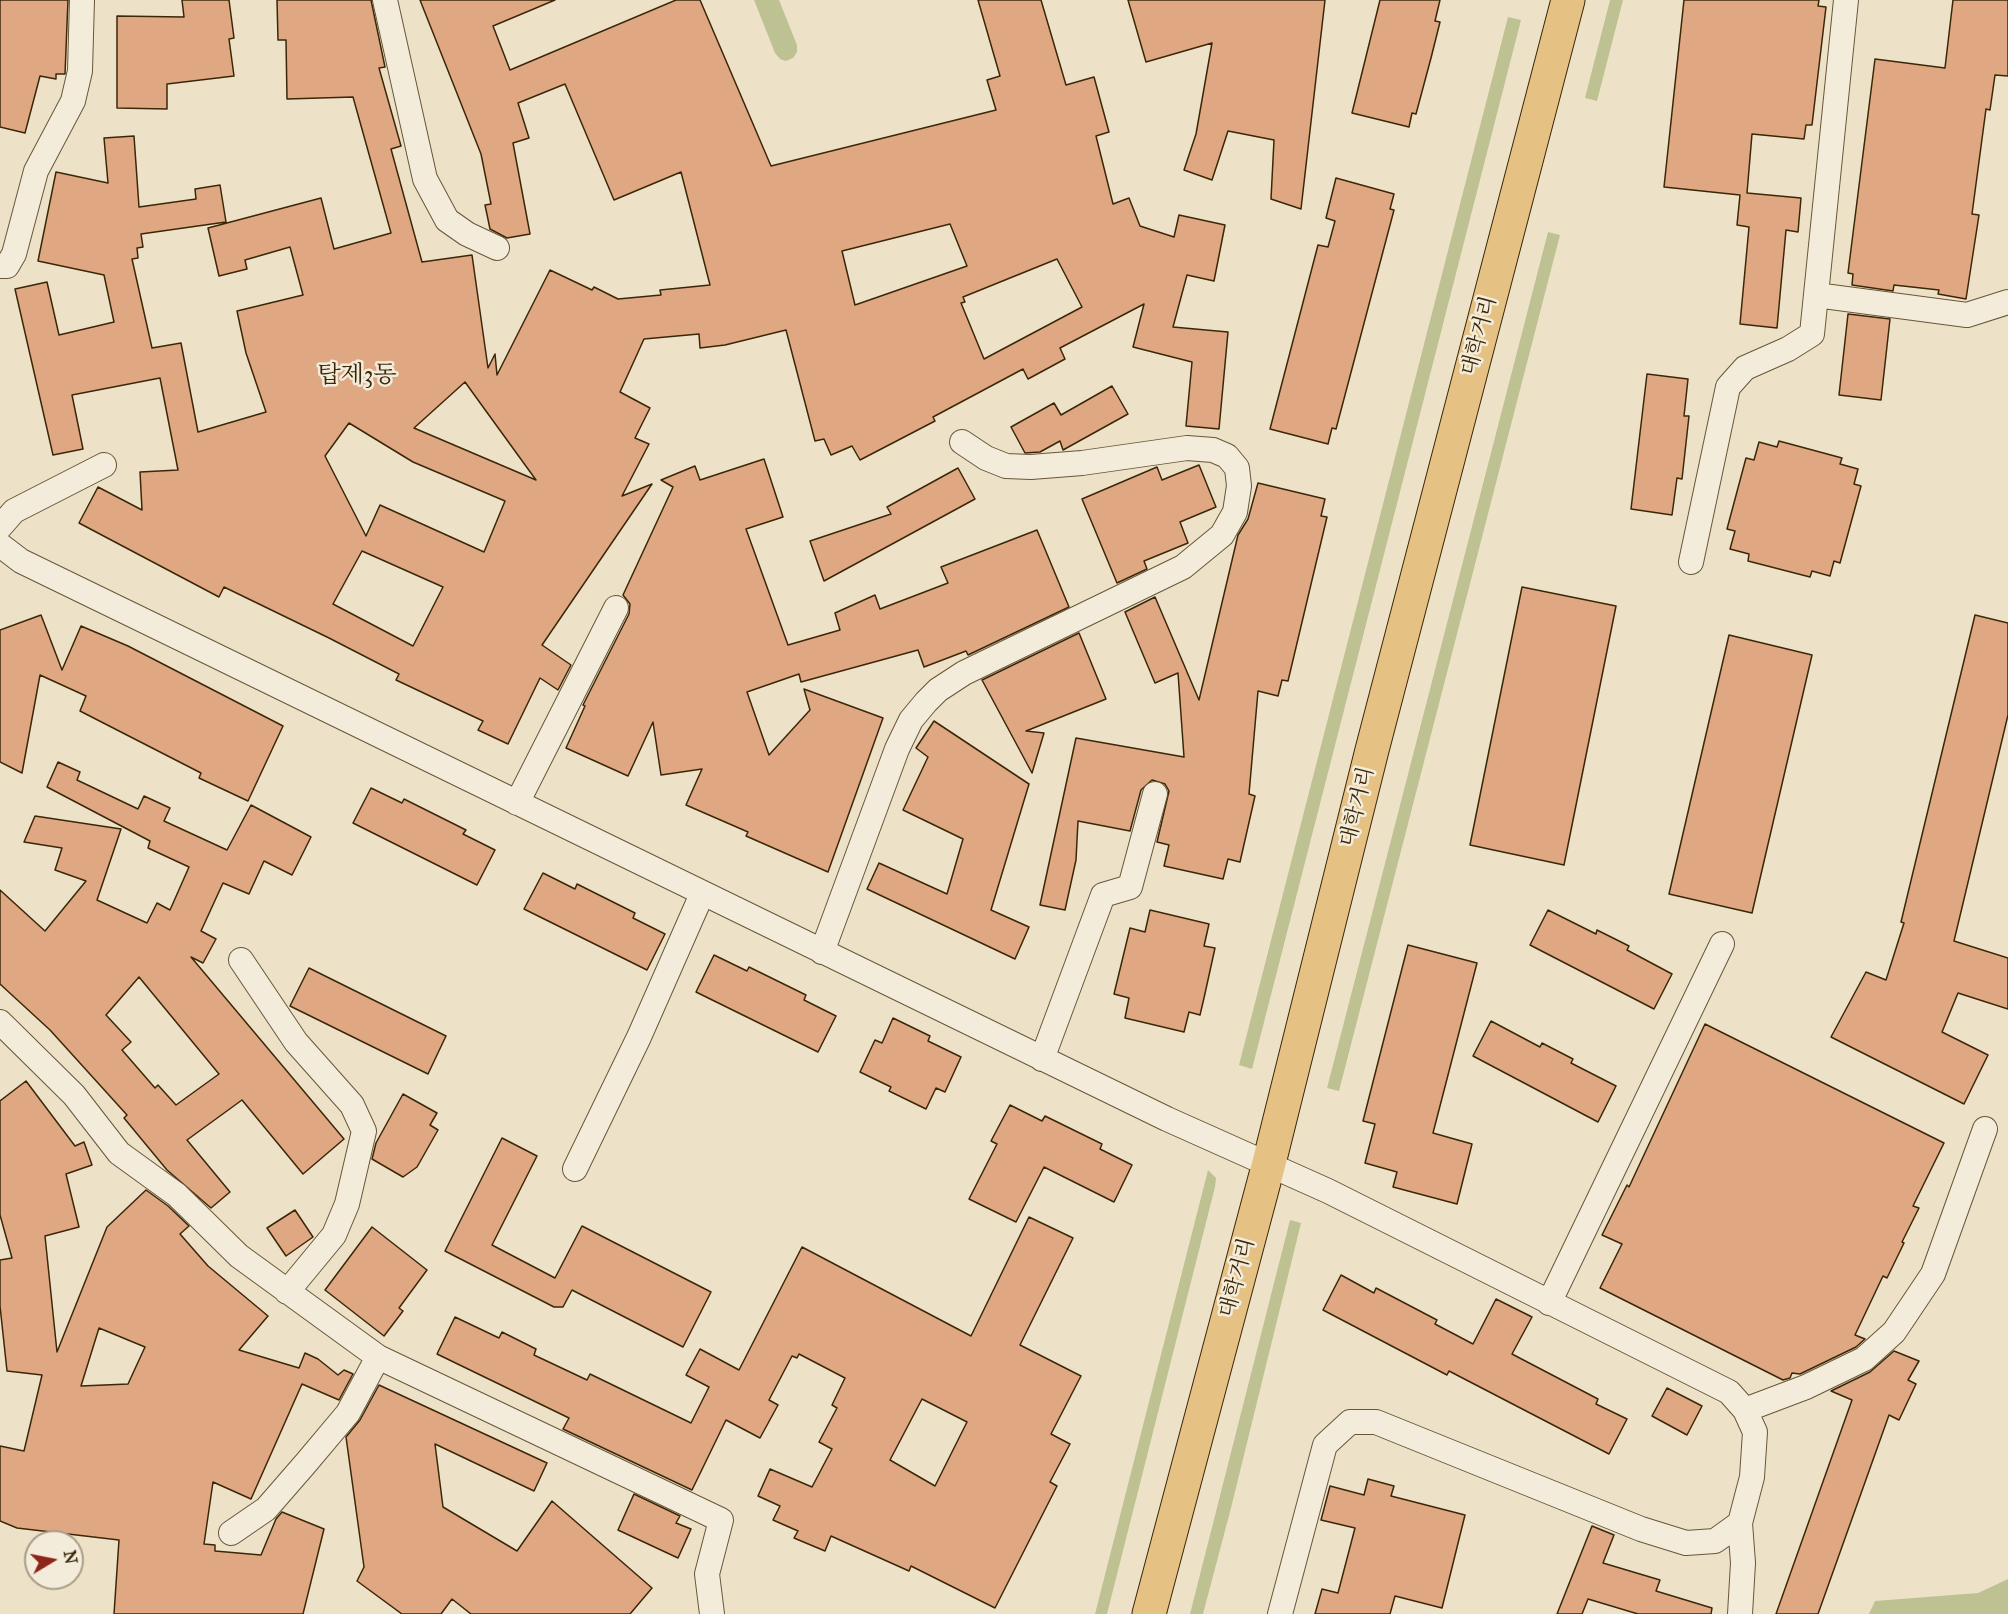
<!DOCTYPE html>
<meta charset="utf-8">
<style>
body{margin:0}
#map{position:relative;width:2008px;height:1614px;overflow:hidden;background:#ede2c8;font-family:"IM FELL Great Primer",serif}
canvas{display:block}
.north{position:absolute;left:24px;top:1530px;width:60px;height:60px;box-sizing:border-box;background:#f3ecdb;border:2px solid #a99d87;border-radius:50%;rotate:80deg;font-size:16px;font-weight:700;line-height:24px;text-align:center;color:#3b2708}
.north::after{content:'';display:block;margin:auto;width:21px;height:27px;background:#8f2418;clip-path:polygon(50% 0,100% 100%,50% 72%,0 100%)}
</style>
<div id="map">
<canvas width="2008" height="1614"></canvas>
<div class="north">N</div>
</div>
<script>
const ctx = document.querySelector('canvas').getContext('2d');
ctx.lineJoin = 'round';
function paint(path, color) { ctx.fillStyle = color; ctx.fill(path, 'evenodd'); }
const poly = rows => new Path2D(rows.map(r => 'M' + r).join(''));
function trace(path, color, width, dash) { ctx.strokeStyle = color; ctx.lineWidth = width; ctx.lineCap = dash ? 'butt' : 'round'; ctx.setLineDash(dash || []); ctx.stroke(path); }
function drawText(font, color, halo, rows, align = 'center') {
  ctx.font = font + ' "IM FELL Great Primer","Noto Serif KR",serif'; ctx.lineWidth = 5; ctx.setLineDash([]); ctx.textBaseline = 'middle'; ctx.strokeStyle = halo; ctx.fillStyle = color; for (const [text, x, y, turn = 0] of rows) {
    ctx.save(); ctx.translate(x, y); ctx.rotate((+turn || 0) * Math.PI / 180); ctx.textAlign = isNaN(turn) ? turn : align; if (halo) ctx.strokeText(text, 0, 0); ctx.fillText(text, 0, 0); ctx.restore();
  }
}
paint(poly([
 [754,0,779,0,797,45,797,52,793,58,786,61,780,59,775,53],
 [1610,0,1623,0,1597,101,1585,98],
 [1508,17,1521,20,1252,1069,1239,1065],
 [1548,232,1560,235,1339,1091,1327,1088],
 [1208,1170,1216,1178,1215,1187,1107,1614,1095,1614],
 [1290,1220,1301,1223,1231,1508,1203,1614,1190,1614],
 [2008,1579,2008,1614,1869,1614,1875,1601,1978,1593]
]), '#bec292');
const building = poly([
 [0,0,68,0,65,74,56,74,56,79,40,76,25,133,0,127,0,0],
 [182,0,229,0,234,38,229,39,234,76,167,84,167,109,117,108,117,16,184,17,182,0],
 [277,0,371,0,385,67,379,68,401,146,391,149,422,262,472,255,488,368,495,354,497,375,550,270,592,290,594,287,618,299,661,295,660,290,710,285,681,172,614,200,565,84,518,103,529,138,513,143,530,234,507,238,490,229,485,205,491,204,481,154,420,0,555,0,493,26,510,70,676,0,700,0,771,166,996,110,987,80,1000,76,978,0,1041,0,1066,85,1094,77,1109,132,1096,136,1113,204,1129,198,1140,226,1174,237,1179,215,1225,225,1214,281,1187,275,1173,327,1228,332,1219,429,1186,426,1192,362,1133,347,1144,304,1060,348,1065,359,1028,379,1023,369,933,417,935,421,860,460,852,446,831,455,824,439,815,441,786,330,725,345,700,348,699,334,644,339,620,392,650,408,635,438,649,444,622,496,652,484,542,645,571,665,558,690,540,678,508,744,478,730,483,721,396,680,399,674,329,638,224,587,219,597,79,523,98,487,142,510,140,472,178,470,160,378,72,395,83,449,53,455,15,289,47,282,59,335,114,322,104,275,38,261,56,172,108,183,104,138,134,136,139,207,196,199,195,189,220,185,226,222,141,234,143,247,137,248,138,258,132,259,152,348,181,343,198,432,266,412,246,353,237,311,303,295,290,247,245,260,247,269,219,276,208,228,321,198,334,249,391,233,353,97,287,99,286,40,278,40,277,0],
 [950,224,967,266,855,305,842,251,950,224],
 [1057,259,1082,307,984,359,961,303,965,302,963,297,1057,259],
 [465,382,478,400,536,480,414,428,465,382],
 [349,423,413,462,505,501,484,552,380,505,366,536,325,456,349,423],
 [362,551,443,587,413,646,333,604,362,551],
 [1128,0,1325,0,1301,209,1271,199,1274,140,1228,131,1212,180,1184,170,1196,134,1212,43,1146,62,1128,0],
 [1380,0,1440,0,1435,21,1440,22,1431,58,1416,114,1412,113,1409,127,1352,113,1380,0],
 [1684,0,1819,0,1818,6,1826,7,1812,125,1806,125,1804,139,1752,134,1747,193,1801,198,1798,232,1786,230,1777,328,1740,324,1749,227,1737,225,1740,195,1664,187,1684,0],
 [1953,0,2008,0,2008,76,1995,75,1990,110,1986,109,1972,214,1979,215,1966,299,1938,294,1939,290,1894,285,1893,291,1852,285,1853,274,1848,273,1875,59,1945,68,1953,0],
 [1336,178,1394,194,1390,209,1394,210,1336,429,1332,428,1328,444,1270,429,1318,245,1328,247,1335,221,1326,218,1336,178],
 [1848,314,1890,319,1881,400,1839,395,1848,314],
 [1647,374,1688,379,1684,416,1689,416,1682,479,1677,478,1672,515,1631,509,1647,374],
 [1112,386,1128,414,1063,450,1060,441,1040,452,1025,453,1011,427,1054,403,1061,415,1112,386],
 [1779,441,1842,458,1840,464,1858,469,1854,484,1861,486,1840,563,1834,561,1830,576,1812,571,1810,577,1748,561,1749,554,1730,549,1735,531,1727,529,1746,458,1754,460,1759,442,1777,447,1779,441],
 [764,459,783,517,746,529,788,645,840,630,835,613,875,595,880,609,948,583,941,567,1037,530,1069,607,968,655,966,651,924,667,918,650,801,682,799,674,747,692,769,755,810,710,804,689,883,718,828,872,746,836,748,832,686,805,702,769,661,775,653,722,628,776,566,748,585,706,583,705,629,614,630,604,623,595,673,487,661,480,695,466,700,480,764,459],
 [1199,465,1216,507,1180,522,1188,543,1144,561,1147,569,1117,583,1082,499,1157,467,1162,480,1199,465],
 [958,468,975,499,824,581,810,541,891,514,887,507,958,468],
 [1258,483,1325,499,1321,516,1327,517,1288,681,1282,680,1278,696,1258,691,1249,794,1255,796,1240,862,1228,859,1223,879,1164,866,1169,845,1157,842,1169,791,1165,784,1152,780,1141,790,1130,831,1078,821,1076,860,1065,910,1040,905,1076,738,1184,757,1178,673,1155,683,1125,612,1155,597,1199,700,1238,535,1248,519,1258,483],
 [1522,587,1616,606,1564,865,1470,845,1522,587],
 [41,615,62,670,81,626,128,646,283,726,248,801,199,778,201,773,80,711,86,696,40,675,22,773,0,762,0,630,41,615],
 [1975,615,2008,623,2008,715,1954,941,2008,958,2008,1009,1958,993,1942,1032,1988,1055,1964,1104,1831,1037,1866,972,1886,980,1904,923,1901,922,1975,615],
 [1079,633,1106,699,1026,731,1044,733,1032,773,982,680,1079,633],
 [1729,635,1812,655,1752,913,1669,894,1729,635],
 [934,721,1029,784,991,910,1029,927,1015,959,867,889,879,863,947,894,963,839,903,810,928,757,916,748,934,721],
 [58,762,80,772,77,780,138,809,144,796,170,808,164,821,227,850,251,805,311,837,292,875,264,861,249,894,223,883,201,931,216,939,203,963,191,957,344,1139,303,1174,242,1100,187,1140,230,1192,211,1208,167,1170,124,1118,127,1115,50,1030,0,984,0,890,45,931,86,881,55,870,62,848,24,842,35,816,121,829,97,900,147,923,157,903,170,910,189,867,148,848,150,841,47,787,58,762],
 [139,977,219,1074,176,1105,158,1085,155,1088,122,1050,131,1042,106,1015,139,977],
 [371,788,402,803,404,799,466,830,463,834,495,850,477,885,353,823,371,788],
 [543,873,575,889,577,884,635,913,633,918,665,934,647,970,524,909,543,873],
 [1150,910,1209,924,1204,946,1215,948,1204,998,1200,1015,1189,1012,1184,1032,1125,1018,1129,998,1114,994,1130,928,1145,932,1150,910],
 [1548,910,1596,934,1597,930,1629,946,1627,950,1672,974,1654,1009,1530,945,1548,910],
 [1408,945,1477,963,1433,1133,1472,1144,1457,1204,1393,1187,1397,1172,1365,1163,1375,1124,1363,1121,1408,945],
 [714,955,747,971,749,967,806,995,804,1000,836,1016,818,1052,696,992,714,955],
 [309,968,446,1036,428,1074,290,1006,309,968],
 [893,1018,930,1036,928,1041,961,1057,945,1092,936,1088,926,1109,889,1091,891,1087,860,1072,875,1040,882,1043,893,1018],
 [1491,1021,1540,1047,1542,1043,1573,1059,1571,1063,1616,1086,1598,1122,1473,1056,1491,1021],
 [1705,1024,1944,1143,1913,1206,1919,1208,1902,1242,1904,1243,1887,1278,1883,1276,1855,1335,1865,1339,1856,1347,1800,1374,1792,1373,1790,1378,1783,1380,1600,1288,1622,1244,1602,1235,1627,1185,1629,1187,1705,1024],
 [26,1081,75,1146,84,1142,92,1165,66,1174,79,1227,45,1236,57,1352,107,1227,146,1190,168,1206,189,1226,180,1234,208,1266,268,1316,239,1350,299,1368,305,1353,318,1359,338,1375,344,1370,353,1374,339,1400,302,1384,251,1499,213,1482,204,1544,215,1545,215,1551,261,1555,276,1519,282,1512,324,1529,303,1614,114,1614,119,1540,17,1528,0,1521,0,1446,24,1451,42,1375,7,1371,0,1306,0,1260,12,1258,0,1215,0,1101,26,1081],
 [99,1328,145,1347,128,1384,81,1386,99,1328],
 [403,1094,437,1113,430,1125,438,1130,417,1167,403,1177,372,1159,376,1143,403,1094],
 [1010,1105,1042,1121,1045,1116,1102,1144,1100,1149,1132,1165,1114,1202,1044,1167,1016,1222,969,1199,997,1144,991,1141,1010,1105],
 [502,1138,537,1156,492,1245,555,1278,582,1226,711,1292,683,1347,572,1290,563,1307,554,1307,445,1251,502,1138],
 [295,1210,313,1237,286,1256,267,1228,295,1210],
 [1029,1217,1073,1238,1020,1345,1081,1376,1051,1434,1070,1444,1050,1482,1057,1486,995,1608,911,1566,909,1571,831,1536,825,1551,794,1538,798,1531,773,1520,780,1506,758,1496,770,1469,812,1487,832,1449,819,1442,837,1408,832,1405,845,1378,799,1354,797,1358,792,1356,769,1400,778,1405,760,1438,726,1420,692,1490,563,1429,569,1418,437,1354,455,1317,499,1338,502,1332,536,1349,534,1355,587,1380,590,1374,691,1423,709,1387,686,1375,700,1349,739,1370,802,1247,971,1336,1029,1217],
 [922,1399,967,1422,935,1486,890,1460,922,1399],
 [372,1227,427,1270,399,1308,403,1311,384,1336,325,1290,372,1227],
 [1341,1275,1374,1293,1376,1288,1437,1320,1435,1324,1473,1344,1496,1299,1532,1317,1512,1354,1598,1399,1596,1404,1627,1419,1609,1454,1449,1371,1447,1375,1323,1310,1341,1275],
 [1894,1351,1919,1361,1908,1380,1916,1384,1899,1420,1889,1415,1818,1614,1776,1614,1852,1400,1831,1391,1870,1372,1894,1351],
 [379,1385,547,1463,534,1491,435,1444,443,1507,517,1551,552,1501,652,1588,630,1614,471,1614,452,1599,441,1614,402,1614,357,1581,364,1567,346,1437,360,1420,379,1385],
 [1667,1388,1702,1406,1687,1435,1652,1416,1667,1388],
 [1368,1479,1394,1486,1391,1496,1465,1515,1442,1608,1395,1596,1390,1614,1315,1614,1322,1589,1338,1593,1355,1528,1321,1520,1330,1486,1364,1495,1368,1479],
 [634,1494,680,1516,676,1523,691,1529,678,1558,618,1530,634,1494],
 [1592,1526,1614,1535,1603,1563,1660,1580,1656,1591,1712,1608,1711,1614,1638,1614,1588,1599,1582,1614,1557,1614,1592,1526]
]);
paint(building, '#dfa882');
trace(building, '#3b2708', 1.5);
const street = poly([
 [385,0,425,179,447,220,467,234,497,248],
 [0,266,7,266,14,254,36,171,73,101,80,71,82,0],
 [1816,295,1967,315,2008,302],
 [0,527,14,511,104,465],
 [0,545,21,561,159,628,1167,1119,1328,1191,1729,1392,1745,1410,1755,1432,1752,1477,1740,1523,1715,1541,1686,1543,1641,1529,1376,1422,1350,1422,1325,1445,1280,1614],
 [1691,562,1728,387,1745,368,1788,349,1812,334,1846,0],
 [517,803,616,608],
 [822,952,897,749,911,720,926,702,938,690,964,673,1183,567,1222,535,1235,512,1239,486,1237,468,1227,456,1213,450,1187,448,1082,463,1031,467,1006,466,986,458,962,442],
 [241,960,296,1042,352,1105,364,1131,347,1204,334,1235,287,1292],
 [0,1022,74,1095,119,1153,177,1195,239,1256,378,1357,721,1520,707,1574,712,1614],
 [1042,1059,1103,895,1130,887,1155,794],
 [575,1169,639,1037,702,894],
 [1549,1303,1722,944],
 [1745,1410,1806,1387,1864,1359,1894,1332,1933,1274,1985,1129],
 [1740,1523,1743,1563,1740,1614],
 [231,1533,266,1509,306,1463,348,1413,378,1357]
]);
const primary = poly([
 [1149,1614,1269,1163,1372,750,1568,0]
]);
trace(street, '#685638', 26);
trace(primary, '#3b2708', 35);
trace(street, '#f3ecdb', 24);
trace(primary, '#e6c184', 33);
drawText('21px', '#3b2708', '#f3ecdb', [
 ["대학거리",1480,336,-75],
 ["대학거리",1358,807,-76],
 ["대학거리",1238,1278,-75]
]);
drawText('24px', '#3b2708', '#f3ecdb', [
 ["탑제3동",357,376]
]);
</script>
